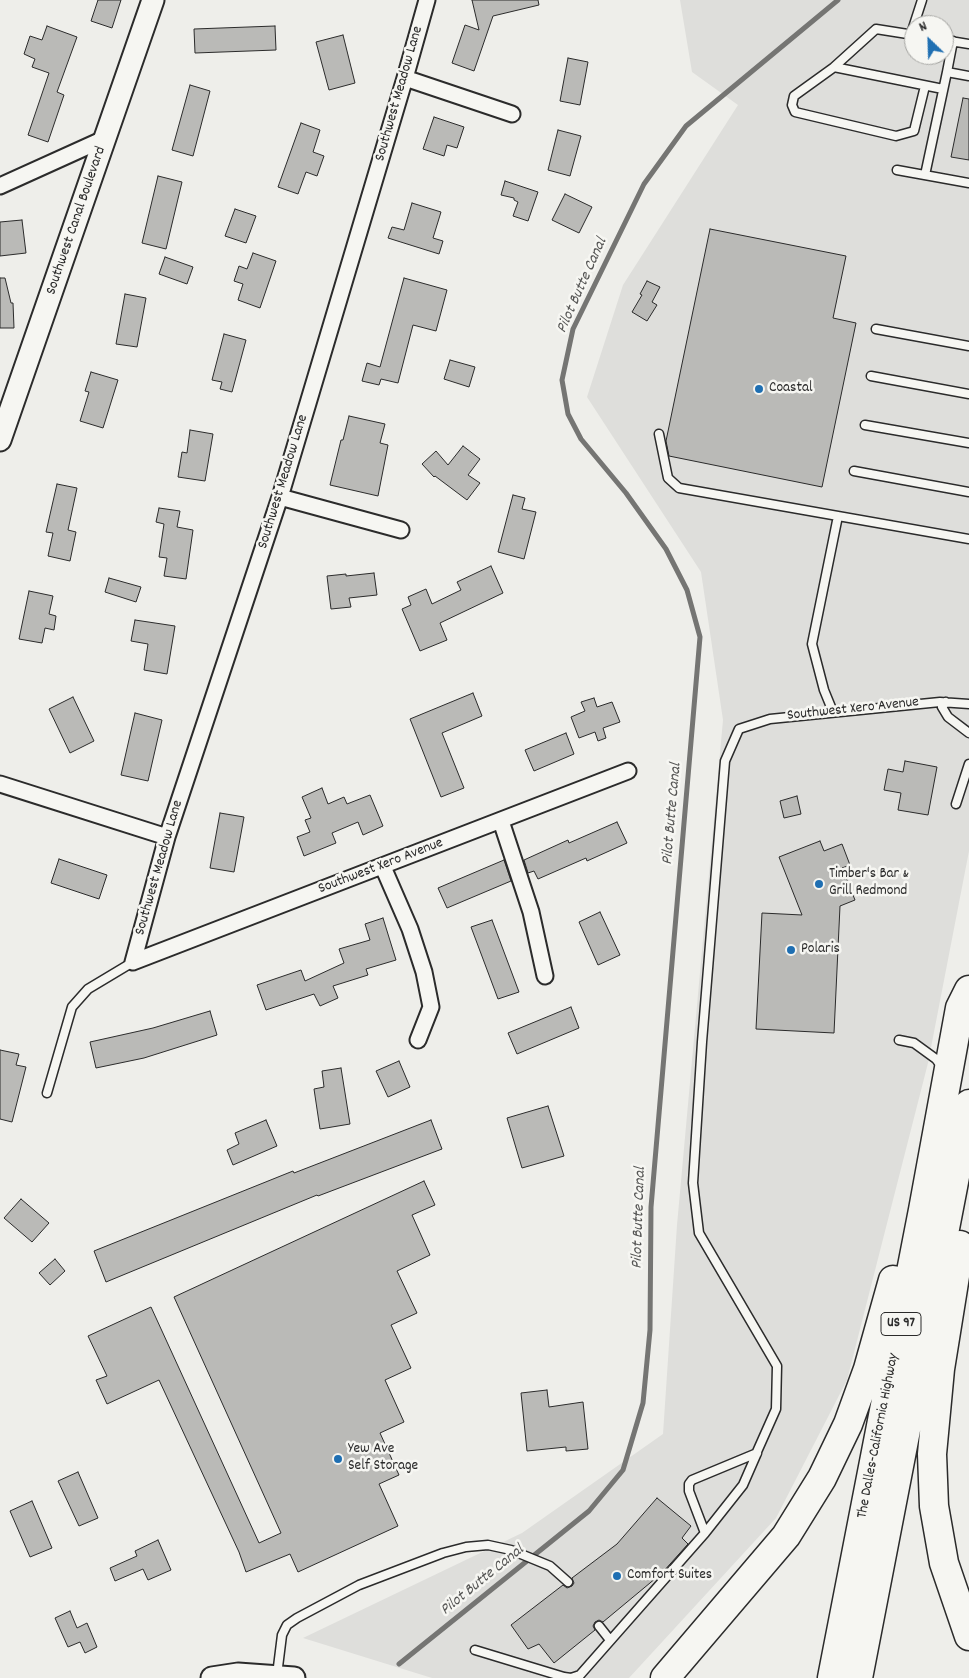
<!DOCTYPE html>
<style>
body{margin:0}
#map{position:relative;width:969px;height:1678px;overflow:hidden;background:#eeeeea;font-family:Dekko,sans-serif}
canvas{display:block}
.north{position:absolute;left:904px;top:15px;width:50px;height:50px;box-sizing:border-box;background:#f6f6f2;border:1px solid #a5a5a2;border-radius:50%;rotate:336deg;font-size:14px;font-weight:700;line-height:20px;text-align:center;color:#2b2b2b}
.north::after{content:'';display:block;margin:auto;width:18px;height:22px;background:#1f6fb2;clip-path:polygon(50% 0,100% 100%,50% 72%,0 100%)}
</style>
<div id="map">
<canvas width="969" height="1678"></canvas>
<div class="north">N</div>
</div>
<script>
const ctx = document.querySelector('canvas').getContext('2d');
ctx.lineJoin = 'round';
function paint(path, color) { ctx.fillStyle = color; ctx.fill(path, 'evenodd'); }
const poly = rows => new Path2D(rows.map(r => 'M' + r).join(''));
function trace(path, color, width, dash) { ctx.strokeStyle = color; ctx.lineWidth = width; ctx.lineCap = dash ? 'butt' : 'round'; ctx.setLineDash(dash || []); ctx.stroke(path); }
function drawText(font, color, halo, rows, align = 'center') {
  ctx.font = font + ' Dekko,sans-serif'; ctx.lineWidth = 5; ctx.setLineDash([]); ctx.textBaseline = 'middle'; ctx.strokeStyle = halo; ctx.fillStyle = color; for (const [text, x, y, turn = 0] of rows) {
    ctx.save(); ctx.translate(x, y); ctx.rotate((+turn || 0) * Math.PI / 180); ctx.textAlign = isNaN(turn) ? turn : align; if (halo) ctx.strokeText(text, 0, 0); ctx.fillText(text, 0, 0); ctx.restore();
  }
}
paint(poly([
 [680,0,969,0,969,851,928,1063,847,1380,776,1518,629,1678,432,1678,303,1638,522,1533,663,1434,677,1225,723,720,701,572,587,397,623,285,738,105,692,72],
 [914,25,944,25,944,55,914,55]
]), '#dededb');
trace(poly([
 [399,1664,589,1511,623,1470,643,1403,650,1330,651,1207,700,637,687,590,666,549,626,493,581,439,568,414,562,380,573,329,644,184,686,126,838,0]
]), '#757573', 5);
const building = poly([
 [98,0,121,0,112,28,91,21,98,0],
 [472,0,538,0,539,5,493,16,474,71,452,63,465,25,479,30,472,0],
 [47,26,77,37,57,92,64,95,48,142,28,135,49,73,32,67,35,59,24,54,30,36,42,40,47,26],
 [275,26,276,50,195,53,194,29,275,26],
 [343,35,355,83,329,90,316,42,343,35],
 [568,58,588,62,580,105,560,101,568,58],
 [190,85,210,91,193,156,172,150,190,85],
 [963,98,969,99,969,160,951,157,963,98],
 [434,117,464,127,457,148,447,145,444,156,423,149,434,117],
 [301,123,320,130,313,152,324,156,317,176,306,172,298,194,278,187,301,123],
 [558,130,581,136,570,176,548,170,558,130],
 [158,176,182,182,166,249,142,243,158,176],
 [505,181,538,192,528,221,513,216,518,202,514,200,514,198,501,195,505,181],
 [565,194,592,207,579,233,552,220,565,194],
 [412,203,441,212,433,238,443,241,439,254,388,238,392,227,404,230,412,203],
 [235,209,256,216,246,243,225,236,235,209],
 [22,220,26,253,0,256,0,222,22,220],
 [710,229,846,256,833,318,856,323,822,487,669,456,666,441,710,229],
 [253,253,276,261,260,308,238,300,243,284,234,281,239,266,247,269,253,253],
 [165,257,193,267,187,284,159,274,165,257],
 [0,278,5,278,11,303,13,303,14,328,0,328,0,278],
 [404,278,447,290,436,331,413,325,398,383,381,379,379,385,362,381,367,363,380,367,404,278],
 [647,281,660,287,652,302,657,305,647,321,632,312,642,295,640,294,647,281],
 [125,294,146,298,137,347,116,344,125,294],
 [224,334,246,340,232,392,220,389,222,382,212,380,224,334],
 [450,360,475,367,469,387,444,379,450,360],
 [91,372,118,380,103,428,80,421,89,392,85,391,91,372],
 [349,416,385,424,380,443,388,445,378,496,330,485,341,440,343,440,349,416],
 [190,430,213,434,205,481,178,477,182,452,187,453,190,430],
 [463,446,480,459,468,475,480,483,467,500,435,476,434,477,422,464,436,451,448,465,463,446],
 [57,484,77,488,68,530,76,532,70,561,48,556,53,533,46,532,57,484],
 [513,495,525,498,522,509,536,512,524,559,498,552,513,495],
 [159,508,180,511,177,527,193,530,186,579,164,576,167,558,159,557,164,524,156,522,159,508],
 [491,566,503,593,440,623,447,640,420,651,402,609,411,605,408,597,426,589,432,604,461,590,457,582,491,566],
 [374,573,377,595,349,598,351,607,331,609,327,576,346,574,346,576,374,573],
 [109,578,141,587,136,602,105,592,109,578],
 [29,591,53,596,49,614,56,616,54,630,45,628,42,643,19,639,29,591],
 [135,620,175,626,167,674,144,670,148,644,131,641,135,620],
 [473,693,482,716,442,733,464,788,441,797,410,719,473,693],
 [73,697,94,741,70,753,49,709,73,697],
 [594,698,597,707,612,702,620,722,603,728,606,738,598,741,595,732,579,738,571,717,585,711,581,702,594,698],
 [135,713,162,720,148,781,121,775,135,713],
 [566,733,574,754,534,771,525,750,566,733],
 [905,761,937,767,928,815,898,810,901,793,884,790,888,769,903,772,905,761],
 [322,788,328,804,344,797,347,804,370,795,383,826,363,835,358,822,332,833,336,843,304,856,297,837,310,832,305,820,311,818,302,797,322,788],
 [797,796,801,814,784,818,780,801,797,796],
 [220,813,244,817,234,872,210,868,220,813],
 [617,822,627,843,587,861,586,858,538,879,534,871,528,873,524,860,568,840,569,843,617,822],
 [820,841,824,851,842,844,850,865,842,868,855,900,840,906,834,1033,756,1029,762,913,802,915,779,857,820,841],
 [59,859,107,875,99,899,51,883,59,859],
 [504,860,511,881,447,908,438,888,504,860],
 [600,912,620,955,598,965,579,922,600,912],
 [383,918,396,960,366,969,368,975,333,986,338,998,320,1006,314,994,266,1010,257,985,301,970,305,981,344,963,339,949,370,940,365,924,383,918],
 [492,920,519,992,498,999,471,927,492,920],
 [571,1007,579,1028,517,1054,508,1033,571,1007],
 [210,1011,217,1035,144,1058,96,1068,90,1042,153,1028,210,1011],
 [0,1050,19,1054,16,1065,26,1067,12,1122,0,1119,0,1050],
 [399,1061,410,1087,388,1097,376,1071,399,1061],
 [341,1068,350,1124,320,1129,314,1089,324,1087,322,1071,341,1068],
 [548,1106,564,1156,522,1168,507,1118,548,1106],
 [266,1120,277,1146,233,1165,227,1150,239,1144,235,1133,266,1120],
 [431,1120,442,1149,318,1196,317,1195,106,1282,94,1251,293,1171,294,1173,431,1120],
 [424,1181,435,1205,412,1215,430,1255,397,1271,417,1313,391,1325,411,1368,385,1380,404,1422,380,1433,399,1475,379,1484,398,1526,298,1572,290,1554,246,1572,239,1552,159,1380,107,1404,96,1380,107,1376,88,1336,151,1307,259,1543,281,1533,174,1297,424,1181],
 [21,1199,49,1223,32,1242,4,1218,21,1199],
 [55,1259,65,1271,50,1285,39,1273,55,1259],
 [547,1390,549,1407,583,1402,588,1449,566,1451,566,1447,527,1451,521,1393,547,1390],
 [78,1472,98,1518,79,1526,58,1481,78,1472],
 [657,1498,691,1526,682,1538,688,1544,662,1573,603,1622,599,1620,595,1622,593,1626,595,1630,554,1663,539,1644,528,1649,511,1625,563,1585,567,1588,572,1586,574,1583,572,1578,617,1544,657,1498],
 [32,1501,52,1548,30,1557,10,1511,32,1501],
 [158,1540,171,1570,148,1580,143,1569,115,1581,110,1568,137,1556,135,1551,158,1540],
 [70,1611,77,1628,87,1623,97,1647,85,1653,80,1642,68,1647,55,1618,70,1611]
]);
paint(building, '#babab7');
trace(building, '#2b2b2b', 1);
const lane = poly([
 [911,34,922,0],
 [914,35,876,29,834,67,943,89],
 [944,40,969,44],
 [837,65,794,96,792,105,795,112,896,136,914,131,925,86],
 [947,72,953,41],
 [897,170,969,183],
 [925,175,947,72,969,76],
 [876,329,969,346],
 [871,376,969,394],
 [865,425,969,443],
 [659,434,668,478,679,488,969,539],
 [854,471,969,492],
 [946,702,942,707,948,717,969,733],
 [833,712,824,690,812,644,838,516],
 [956,804,969,764],
 [899,1040,914,1043,936,1059,942,1067],
 [47,1093,72,1007,88,989,133,962],
 [757,1453,743,1485,705,1533,689,1491,689,1484,692,1480,757,1453],
 [756,1454,776,1409,777,1366,699,1233,693,1183,702,1042,725,761,739,729,770,719,940,702,969,704],
 [599,1626,610,1640],
 [475,1650,564,1677,571,1678,580,1675,705,1533],
 [277,1675,282,1635,287,1625,297,1618,359,1585,443,1553,466,1547,488,1545,511,1550,550,1566,568,1582]
]);
const street = poly([
 [405,78,512,114],
 [0,186,106,138],
 [280,497,401,530],
 [0,784,167,837],
 [501,821,531,912,545,976],
 [383,867,410,929,424,972,431,1007,418,1040],
 [133,962,167,837,280,497,405,78,427,0],
 [133,962,628,771]
]);
const secondary = poly([
 [0,440,153,0],
 [212,1678,238,1674,294,1678]
]);
const highway = poly([
 [960,1245,940,1369,932,1454,934,1506,944,1563,969,1636],
 [665,1678,786,1536,822,1478,848,1424,868,1369,893,1280],
 [832,1678,923,1210,960,1008,969,990],
 [858,1678,969,1104]
]);
trace(lane, '#2b2b2b', 11);
trace(street, '#2b2b2b', 19);
trace(secondary, '#2b2b2b', 25);
trace(highway, '#2b2b2b', 31);
trace(lane, '#f6f6f2', 8);
trace(street, '#f6f6f2', 15);
trace(secondary, '#f6f6f2', 21);
trace(highway, '#f6f6f2', 28);
for (const [x, y, r, color] of [
 [759,389,5,"#1f6fb2"],
 [819,884,5,"#1f6fb2"],
 [791,950,5,"#1f6fb2"],
 [338,1459,5,"#1f6fb2"],
 [617,1576,5,"#1f6fb2"]
]) { const dot = new Path2D(); dot.arc(x, y, r, 0, 2 * Math.PI); ctx.fillStyle = color; ctx.fill(dot); trace(dot, '#f6f6f2', 2); }
for (const [x, y, w] of [
 [901,1324,40]
]) { const box = new Path2D(); box.roundRect(x - w / 2, y - 11.5, w, 23, 4); ctx.fillStyle = '#f6f6f2'; ctx.fill(box); trace(box, '#2b2b2b', 1); }
drawText('bold 14px', '#2b2b2b', null, [
 ["US 97",901,1324]
]);
drawText('15px', '#2b2b2b', '#f6f6f2', [
 ["Southwest Meadow Lane",400,94,-74],
 ["Southwest Canal Boulevard",77,221,-71],
 ["Southwest Meadow Lane",284,482,-73],
 ["Southwest Xero Avenue",853,710,-6],
 ["Southwest Xero Avenue",381,867,-21],
 ["Southwest Meadow Lane",160,868,-74],
 ["The Dalles-California Highway",879,1436,-79]
]);
drawText('15px', '#2b2b2b', '#f6f6f2', [
 ["Coastal",769,389],
 ["Timber's Bar &",829,875],
 ["Grill Redmond",829,892],
 ["Polaris",801,950],
 ["Yew Ave",348,1450],
 ["Self Storage",348,1467],
 ["Comfort Suites",627,1576]
], 'left');
drawText('italic 16px', '#565655', '#f6f6f2', [
 ["Pilot Butte Canal",583,286,-66],
 ["Pilot Butte Canal",673,814,-85],
 ["Pilot Butte Canal",640,1218,-88],
 ["Pilot Butte Canal",483,1581,-39]
]);
</script>
